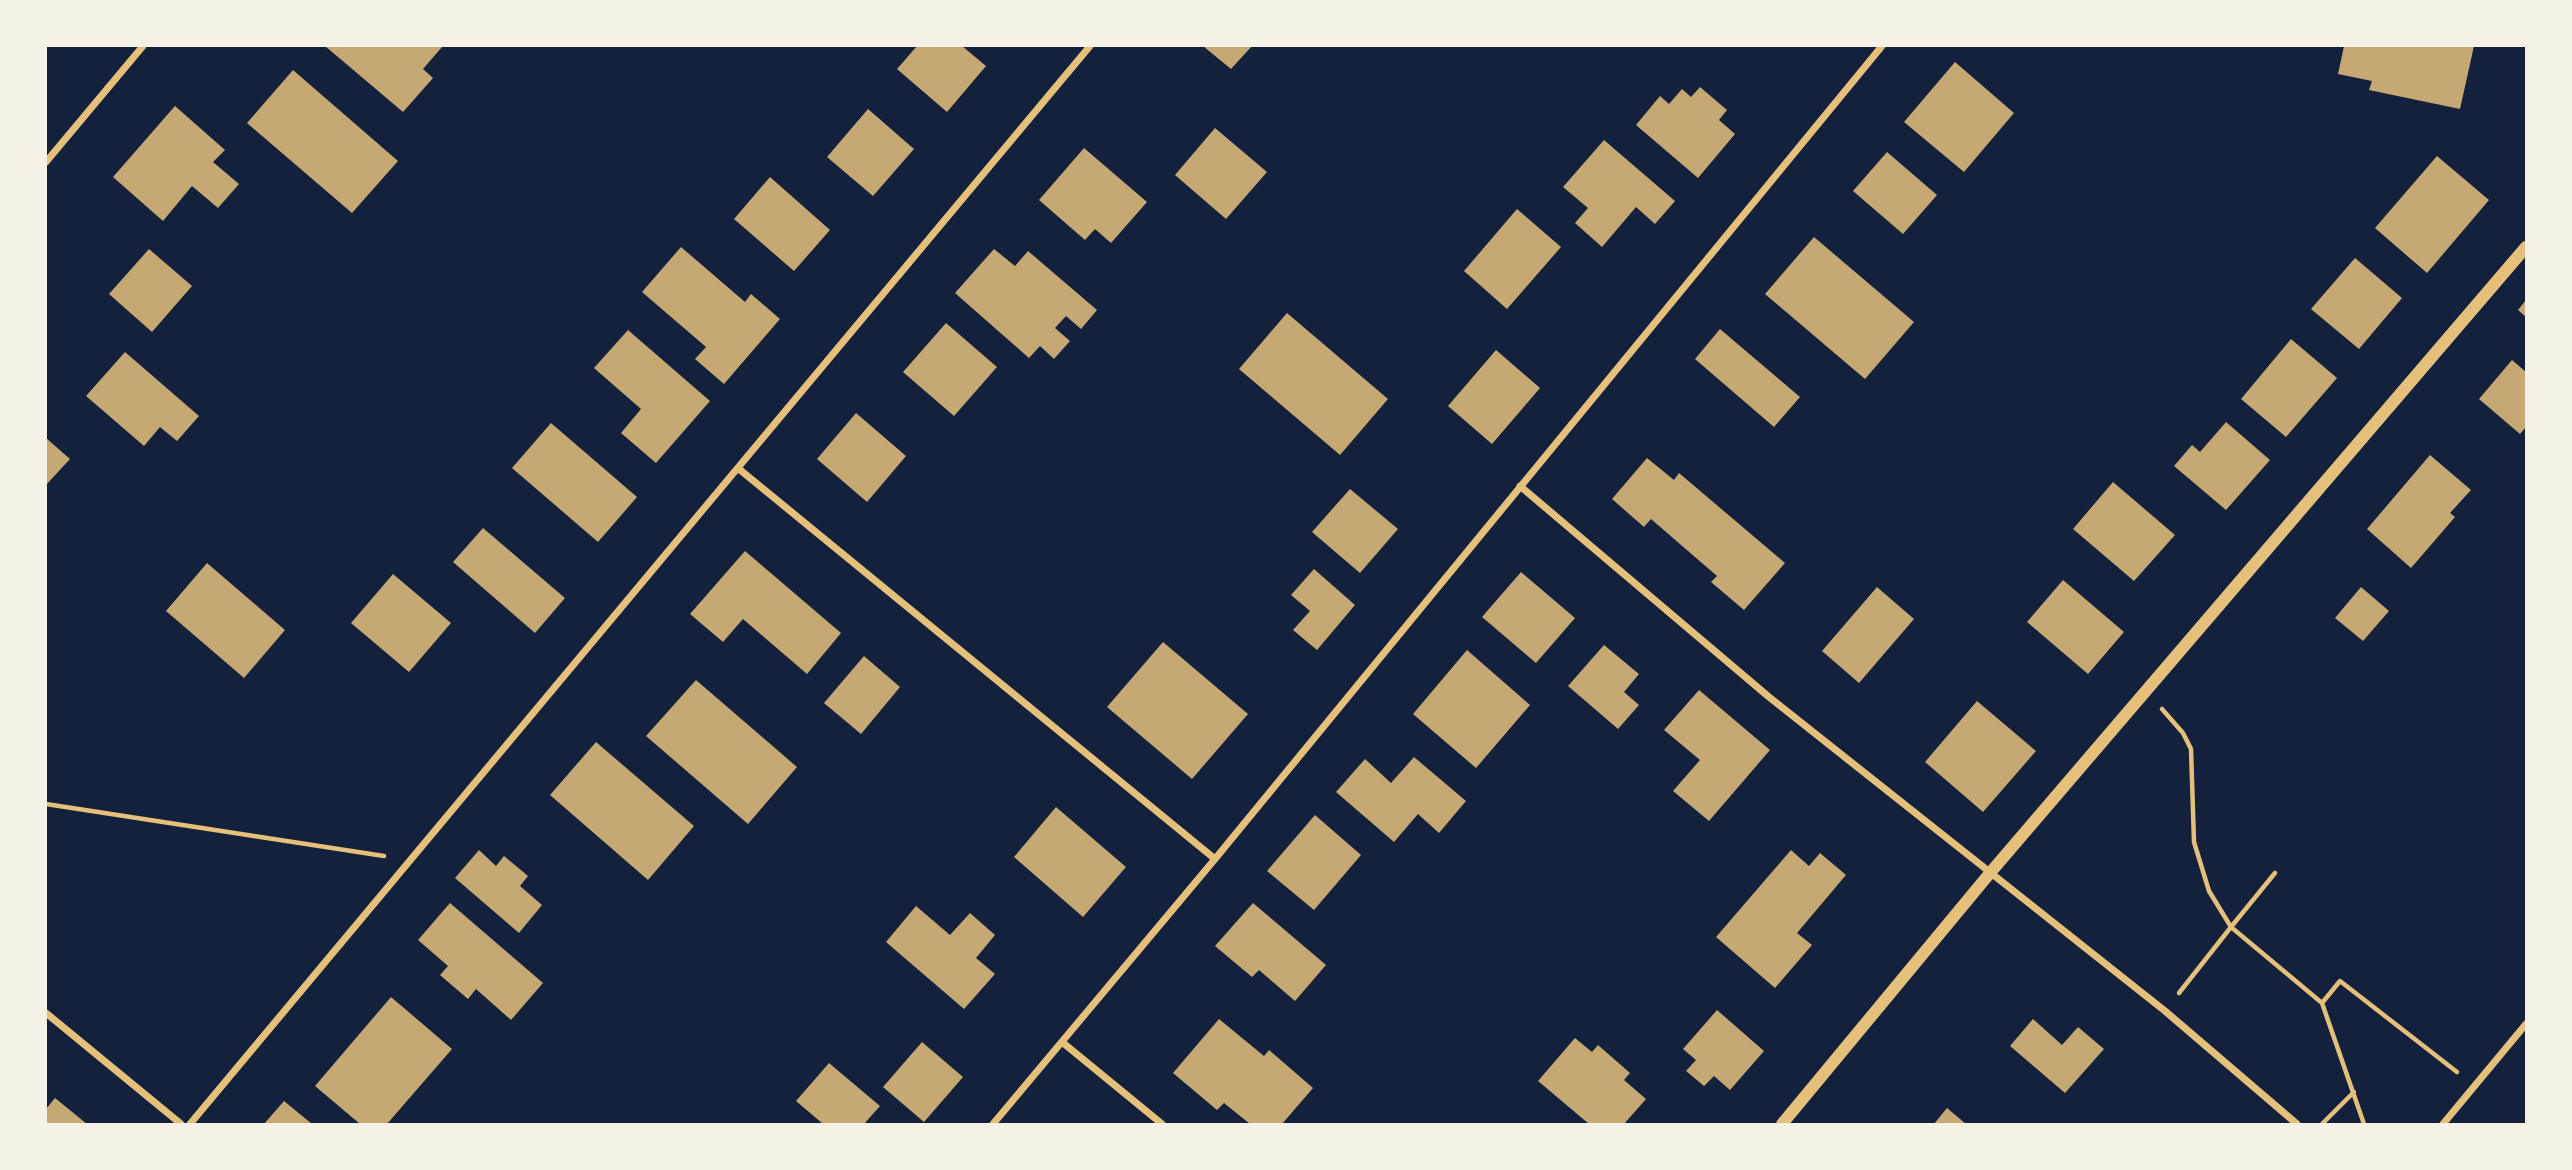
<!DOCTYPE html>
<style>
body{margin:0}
#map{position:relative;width:2572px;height:1170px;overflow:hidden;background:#14213d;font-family:"DejaVu Sans",sans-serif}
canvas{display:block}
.frame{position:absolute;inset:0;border:47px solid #f6f1e7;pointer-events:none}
</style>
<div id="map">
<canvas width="2572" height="1170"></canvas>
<div class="frame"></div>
</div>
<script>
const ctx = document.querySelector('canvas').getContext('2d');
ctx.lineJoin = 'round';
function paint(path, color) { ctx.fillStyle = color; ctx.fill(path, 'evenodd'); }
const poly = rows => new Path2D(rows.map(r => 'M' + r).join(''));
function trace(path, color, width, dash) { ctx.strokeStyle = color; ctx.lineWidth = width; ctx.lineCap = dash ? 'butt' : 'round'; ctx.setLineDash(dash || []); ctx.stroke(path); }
paint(poly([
 [325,46,440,46,442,47,423,69,433,78,403,112],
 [917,46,962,46,986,66,947,112,897,69],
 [1203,46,1252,46,1231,69],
 [2344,46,2474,46,2460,109,2369,90,2372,81,2338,74],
 [1955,62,2014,113,1964,172,1904,122],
 [293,70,398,161,352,213,247,123],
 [1700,87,1727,110,1719,120,1735,134,1698,178,1636,125,1660,96,1669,104,1682,89,1691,97],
 [175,106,225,150,213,162,239,184,218,208,192,186,163,221,113,177],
 [868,109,914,149,873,196,827,157],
 [1215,128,1267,172,1226,219,1175,175],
 [1604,140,1675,201,1655,224,1636,207,1602,247,1575,223,1588,208,1563,187],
 [1084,148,1147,202,1111,243,1095,229,1085,240,1039,200],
 [1887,152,1937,195,1903,234,1853,191],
 [2437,156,2489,200,2427,273,2375,228],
 [770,177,830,230,794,271,734,219],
 [1517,209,1561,247,1507,309,1464,271],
 [1814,237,1914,322,1865,379,1765,294],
 [681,247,745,302,751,294,780,319,724,384,695,359,706,347,642,292],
 [149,249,192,286,152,332,109,294],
 [994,249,1015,266,1028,251,1097,310,1081,329,1066,316,1055,328,1070,341,1054,359,1040,346,1029,358,955,293],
 [2355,258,2402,298,2359,349,2311,309],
 [2526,300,2526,317,2518,310],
 [1287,313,1388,399,1340,455,1239,369],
 [946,323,997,367,954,416,903,372],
 [1720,329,1800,397,1774,427,1695,359],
 [628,330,710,401,656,463,621,433,641,409,594,368],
 [2291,339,2337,378,2286,437,2241,399],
 [1496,350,1540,388,1492,444,1448,406],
 [125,352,199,416,177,441,160,427,144,446,86,396],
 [2512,360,2526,372,2526,427,2520,434,2479,399],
 [856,413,906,456,867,502,817,459],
 [2226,422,2270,460,2226,510,2174,466,2192,445,2200,452],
 [551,423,637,497,598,542,512,468],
 [46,438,70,459,46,485],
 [2430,455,2471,490,2450,513,2455,517,2411,568,2367,529],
 [1647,458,1674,480,1679,473,1785,563,1744,610,1711,582,1717,576,1651,519,1644,527,1612,499],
 [2113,482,2175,535,2134,581,2073,529],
 [1350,489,1398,529,1360,573,1312,532],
 [483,528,565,598,535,633,453,562],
 [745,551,841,633,807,674,743,619,723,642,690,614],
 [207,563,285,630,244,678,166,611],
 [1314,569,1355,605,1317,650,1293,630,1310,611,1291,595],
 [1521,572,1575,618,1536,663,1482,617],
 [393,574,451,623,409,672,351,623],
 [2063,580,2124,632,2088,674,2027,622],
 [1877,587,1914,619,1859,683,1822,651],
 [2361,587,2389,611,2363,641,2335,618],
 [1163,642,1248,714,1192,779,1107,707],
 [1604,645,1639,674,1624,692,1639,705,1618,729,1568,686],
 [1467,650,1530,705,1476,768,1413,714],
 [864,656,900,687,861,734,824,703],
 [696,680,797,767,748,824,646,736],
 [1699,690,1770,750,1709,821,1673,791,1700,760,1664,730],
 [1977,701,2036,751,1983,812,1925,762],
 [596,742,694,826,648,880,550,795],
 [1414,757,1466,801,1439,833,1418,814,1394,842,1336,792,1365,759,1391,783],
 [1056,807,1126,867,1083,917,1014,857],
 [1315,815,1361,855,1314,910,1267,871],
 [479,850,496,866,504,856,528,876,520,886,542,905,519,933,455,878],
 [1791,850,1809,866,1820,853,1846,875,1797,933,1812,945,1775,988,1716,937],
 [450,903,543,983,511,1020,476,989,468,999,440,975,448,966,418,940],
 [1253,903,1326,965,1295,1001,1259,970,1252,977,1215,946],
 [916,906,950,935,970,913,995,935,976,958,995,974,964,1009,886,942],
 [391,997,452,1049,387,1124,360,1124,315,1086],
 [1717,1010,1764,1051,1730,1090,1714,1076,1704,1086,1686,1071,1696,1060,1683,1049],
 [1219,1019,1264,1056,1269,1050,1313,1088,1282,1124,1250,1124,1224,1103,1217,1110,1173,1073],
 [2033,1019,2062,1045,2078,1027,2104,1049,2065,1093,2010,1046],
 [1575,1038,1592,1052,1598,1045,1630,1073,1624,1080,1646,1099,1624,1124,1589,1124,1538,1081],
 [922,1042,963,1077,924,1122,883,1087],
 [829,1063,880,1106,864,1124,823,1124,796,1101],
 [55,1098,87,1124,46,1124,46,1109],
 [284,1101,312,1124,264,1124],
 [1947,1108,1966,1124,1934,1124]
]), '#c6a872');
trace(poly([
 [2162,709,2183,733,2191,749,2194,842,2209,891,2231,927,2275,873],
 [46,804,384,856],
 [2179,993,2231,927,2322,1003,2340,981,2457,1072],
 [2322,1003,2364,1124],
 [2322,1124,2354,1092]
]), '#e5c07b', 4.5);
trace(poly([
 [46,162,143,46],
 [739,469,1215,859],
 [1520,486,1769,697,2165,1011,2297,1124],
 [46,1013,181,1124],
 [1062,1042,1162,1124],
 [190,1124,1090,46],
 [993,1124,1215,859,1882,46],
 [2443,1124,2526,1024]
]), '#e5c07b', 7);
trace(poly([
 [1782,1124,1990,873,2526,247]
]), '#e5c07b', 12);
</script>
